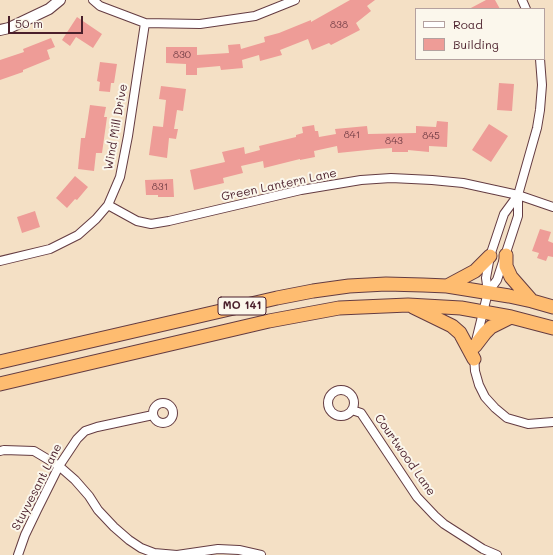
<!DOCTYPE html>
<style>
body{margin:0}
#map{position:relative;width:553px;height:555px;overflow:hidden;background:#f4e0c5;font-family:Mali,sans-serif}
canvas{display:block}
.legend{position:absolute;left:415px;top:8px;width:130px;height:52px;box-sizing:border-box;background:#fbf7ec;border:1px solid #b4a19f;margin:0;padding:5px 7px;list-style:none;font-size:12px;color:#4a1f2b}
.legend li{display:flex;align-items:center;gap:8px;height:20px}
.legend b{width:20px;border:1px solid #b4a19f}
.scale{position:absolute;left:8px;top:16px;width:75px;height:18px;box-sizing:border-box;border:2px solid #4a1f2b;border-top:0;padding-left:5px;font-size:12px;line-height:14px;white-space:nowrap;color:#4a1f2b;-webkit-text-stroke:3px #fbf7ec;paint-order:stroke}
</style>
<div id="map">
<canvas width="553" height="555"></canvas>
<ul class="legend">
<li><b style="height:5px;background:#fff"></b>Road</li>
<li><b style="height:11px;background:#ee9c97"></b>Building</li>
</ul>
<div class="scale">50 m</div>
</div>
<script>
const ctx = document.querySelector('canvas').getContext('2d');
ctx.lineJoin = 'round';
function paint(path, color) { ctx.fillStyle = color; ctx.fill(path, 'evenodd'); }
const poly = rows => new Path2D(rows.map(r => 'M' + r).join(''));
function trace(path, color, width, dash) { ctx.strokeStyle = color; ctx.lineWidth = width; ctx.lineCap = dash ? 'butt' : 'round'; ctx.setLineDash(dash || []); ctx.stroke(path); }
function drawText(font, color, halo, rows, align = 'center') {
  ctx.font = font + ' Mali,sans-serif'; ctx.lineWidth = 4; ctx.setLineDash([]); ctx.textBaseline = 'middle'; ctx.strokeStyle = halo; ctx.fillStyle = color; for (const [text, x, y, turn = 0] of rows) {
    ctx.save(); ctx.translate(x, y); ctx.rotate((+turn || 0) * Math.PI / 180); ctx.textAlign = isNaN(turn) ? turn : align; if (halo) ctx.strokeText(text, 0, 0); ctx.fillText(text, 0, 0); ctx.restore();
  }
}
paint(poly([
 [350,0,375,0,367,6,371,11,356,23,360,30,331,45,329,43,312,50,308,39,280,50,282,55,260,61,259,55,242,60,243,68,221,70,220,66,197,68,197,75,186,75,186,64,166,63,166,47,197,47,197,55,229,53,228,45,240,44,241,49,265,42,264,37,279,33,311,20,311,22],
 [486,0,495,0,500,9,469,9],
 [77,17,102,34,93,48,76,37,70,46,62,40],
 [51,38,55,47,47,50,50,59,23,70,23,72,0,80,0,60,24,52,23,49],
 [100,62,117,64,114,83,111,83,110,92,99,91,100,82,97,81],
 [499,83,514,84,512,111,497,110],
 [161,86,186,89,183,111,177,110,174,129,178,129,176,139,169,138,167,158,149,155,153,126,163,127,166,100,159,99],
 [90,105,106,107,104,117,107,117,102,153,96,153,94,171,78,169,81,138,85,138],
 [437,121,448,122,447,147,429,146,429,152,408,150,408,152,392,152,392,148,377,149,338,153,337,146,314,151,315,157,300,160,300,159,264,168,263,161,241,166,243,173,223,178,224,183,194,190,190,170,225,162,222,152,244,147,245,154,260,150,259,146,296,137,296,135,303,133,302,127,314,125,315,131,318,131,319,137,336,134,335,129,367,126,368,134,416,133,416,126,436,127],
 [489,124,508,136,491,162,472,150],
 [75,176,88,187,77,200,75,199,67,208,56,198],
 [173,179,174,197,158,197,158,195,146,195,145,180],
 [35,211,40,227,22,233,17,217],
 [540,229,551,232,548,241,553,243,553,257,548,256,546,261,537,258,539,253,532,251]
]), '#ee9c97');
const minor = poly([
 [93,0,100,6,145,23,200,24,255,16,295,0],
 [522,0,526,9],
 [108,205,137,221,151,224,169,221,301,190,361,180,391,178,432,180,463,183,518,195,553,207],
 [0,261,50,249,78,235,96,219,108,205,120,177,128,136,145,23],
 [488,292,486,278,490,256,504,214,518,195],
 [476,341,488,292,497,280,518,216,518,195,537,128,540,110,542,85,540,59],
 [474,355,475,371,479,385,485,397,495,408,507,418,528,424,553,422],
 '328 403a13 13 0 1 1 26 0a13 13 0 1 1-26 0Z',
 '153 413a10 10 0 1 1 20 0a10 10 0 1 1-20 0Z',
 [352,410,361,413,417,497,435,516,444,524,483,549,497,555],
 [0,451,4,450,34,451,59,466,75,480,89,496,98,510,114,527,129,540,141,548,154,553,177,555,218,549,239,550,261,555],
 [18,555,25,535,37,510,59,466,77,439,85,431,97,427,153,415]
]);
const tertiary = poly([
 [0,30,9,28,49,9,60,0]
]);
const trunk = poly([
 [506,255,506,266,511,277,532,301],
 [447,286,475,271,490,256],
 [413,307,452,326,460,333,474,359],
 [475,346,485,333,491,327,511,317],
 [0,362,277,298,313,291,349,286,386,284,423,285,447,286,509,296,532,301,553,307],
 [0,384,269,321,339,308,408,305,461,308,511,317,553,328]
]);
trace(minor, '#643c42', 10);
trace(tertiary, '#643c42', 12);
trace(trunk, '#643c42', 15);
trace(minor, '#fff', 8);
trace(tertiary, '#fff', 10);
trace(trunk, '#febc70', 13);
drawText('10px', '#733e46', null, [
 ["838",339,25],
 ["830",182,55],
 ["841",352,135],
 ["845",431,136],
 ["843",394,141],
 ["831",160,187]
]);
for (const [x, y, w] of [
 [242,306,48]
]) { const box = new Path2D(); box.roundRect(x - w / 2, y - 9, w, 18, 3); ctx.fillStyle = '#fbf7ec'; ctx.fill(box); trace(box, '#4a1f2b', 1); }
drawText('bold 11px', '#4a1f2b', null, [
 ["MO 141",242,306]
]);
drawText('12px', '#4a1f2b', '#fbf7ec', [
 ["Wind Mill Drive",116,127,-80],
 ["Green Lantern Lane",279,185,-12],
 ["Courtwood Lane",405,455,55],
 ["Stuyvesant Lane",37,487,-63]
]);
</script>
